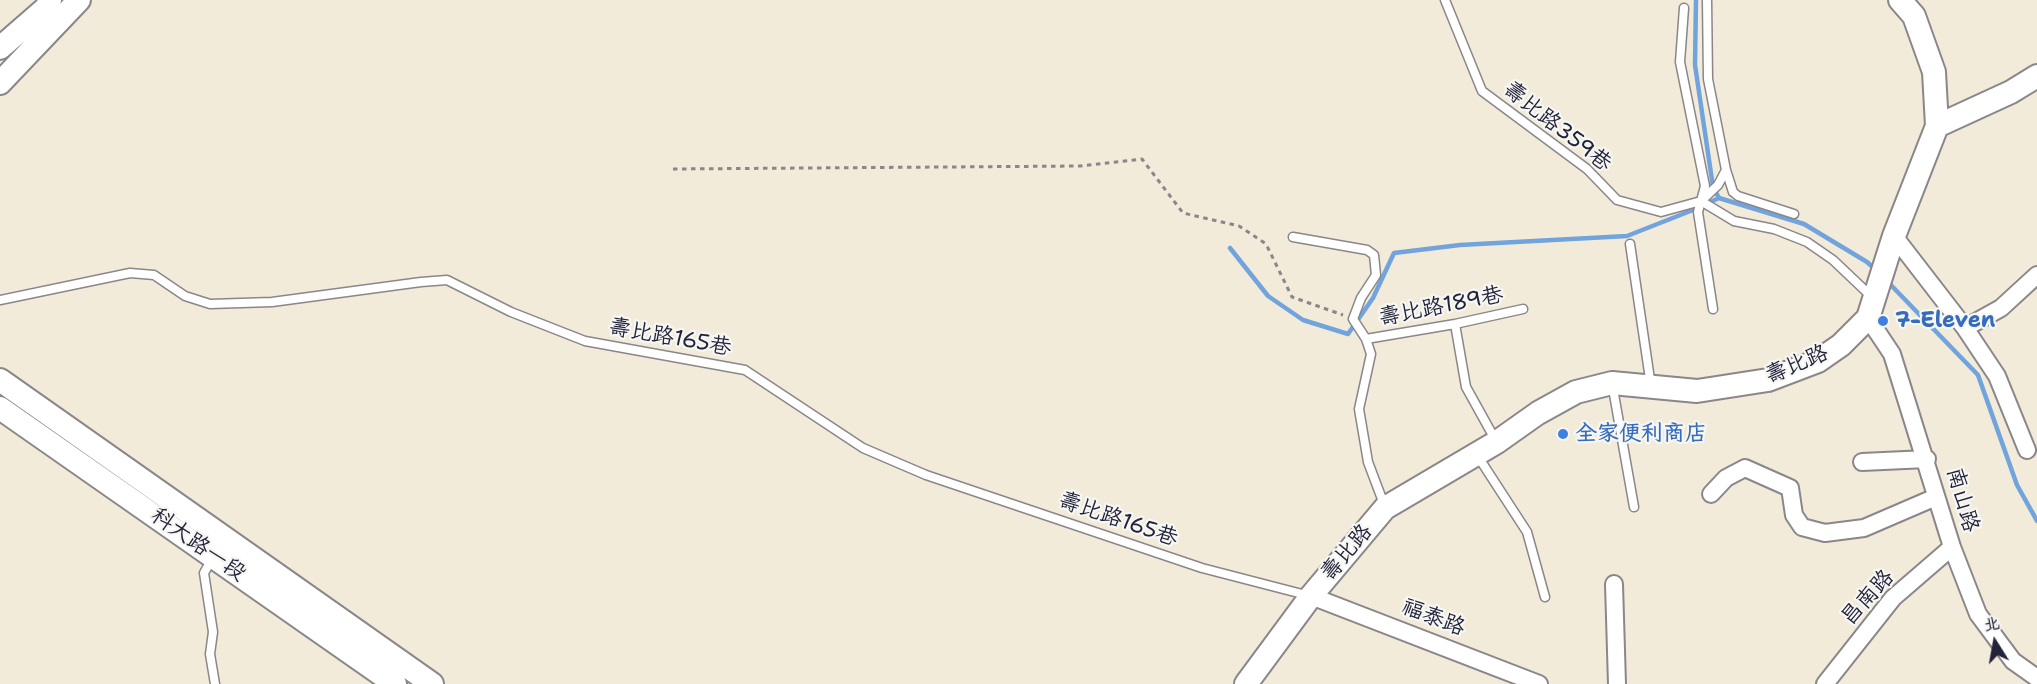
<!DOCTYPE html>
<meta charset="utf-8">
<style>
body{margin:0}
#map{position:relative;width:2037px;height:684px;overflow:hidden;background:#f2ebd9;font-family:"Shantell Sans","LXGW WenKai TC",sans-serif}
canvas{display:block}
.north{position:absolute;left:1965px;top:612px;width:60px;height:60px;-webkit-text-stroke:4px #f6f6f2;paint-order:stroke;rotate:349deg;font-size:16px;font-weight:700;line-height:24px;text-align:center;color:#22223b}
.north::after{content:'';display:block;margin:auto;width:21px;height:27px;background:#22223b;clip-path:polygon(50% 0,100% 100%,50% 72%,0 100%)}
</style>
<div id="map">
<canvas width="2037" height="684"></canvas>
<div class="north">北</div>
</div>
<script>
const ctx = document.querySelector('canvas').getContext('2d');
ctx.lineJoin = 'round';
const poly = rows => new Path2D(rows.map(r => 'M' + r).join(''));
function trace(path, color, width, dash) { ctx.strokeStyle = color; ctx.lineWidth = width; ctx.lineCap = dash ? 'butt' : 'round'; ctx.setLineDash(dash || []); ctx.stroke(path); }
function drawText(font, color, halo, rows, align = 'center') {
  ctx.font = font + ' "Shantell Sans","LXGW WenKai TC",sans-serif'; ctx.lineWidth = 4.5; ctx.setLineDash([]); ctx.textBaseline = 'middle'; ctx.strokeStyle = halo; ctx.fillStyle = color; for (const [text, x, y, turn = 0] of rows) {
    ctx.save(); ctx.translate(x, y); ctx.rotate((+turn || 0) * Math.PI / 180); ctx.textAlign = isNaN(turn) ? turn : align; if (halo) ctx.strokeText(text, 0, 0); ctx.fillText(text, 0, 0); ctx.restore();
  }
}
trace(poly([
 [1696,0,1695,65,1713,187,1719,198],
 [1719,198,1804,224,1867,262,1876,270],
 [1706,204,1719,198],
 [1230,248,1268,296,1303,320,1348,334,1373,298,1394,253,1460,245,1627,236,1698,208],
 [1886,280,1978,375,2017,485,2037,521]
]), '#71a3dc', 4.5);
const lane = poly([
 [1445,0,1482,91,1587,169,1617,200,1661,212,1701,201,1718,185,1726,170,1708,79,1707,0],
 [1684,8,1680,62,1705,186,1701,201,1734,221,1774,229,1807,242,1833,260,1872,297],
 [1726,170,1733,192,1738,196,1794,214],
 [1701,201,1698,212,1713,309],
 [1293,237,1367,250,1374,255,1376,275,1361,298,1353,319,1366,339,1371,354,1359,409,1368,462,1385,507],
 [1630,244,1651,386],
 [0,300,130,273,154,275,185,296,210,304,272,302,421,282,447,280,511,312,585,341,745,370,863,448,926,475,1202,568,1310,596],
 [1455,324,1466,387,1496,441],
 [1366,339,1455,324,1523,309],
 [1612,383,1634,507],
 [1477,455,1527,532,1545,597],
 [212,559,204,573,213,632,210,654,215,684]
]);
const street = poly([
 [1894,236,1965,328,1997,376,2027,450],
 [1868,318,1892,354,1952,547,1978,614,2013,661,2037,678],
 [1965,328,2001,308,2037,275],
 [1862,462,1927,459],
 [1711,494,1726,478,1745,468,1790,488,1794,515,1802,527,1825,533,1864,528,1936,497],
 [1614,584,1617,684],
 [1311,596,1539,684],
 [1825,684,1893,598,1952,547]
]);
const secondary = poly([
 [0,48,46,8,50,0],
 [0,83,79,0],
 [1937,126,2011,92,2037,76],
 [0,380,432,684],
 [0,408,395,684],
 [1246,684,1311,596,1385,508,1497,442,1538,413,1576,392,1612,383,1697,391,1768,380,1818,361,1841,345,1868,318,1894,236,1937,126,1934,72,1914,16,1900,0]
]);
trace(lane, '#8a868a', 11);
trace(street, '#8a868a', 20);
trace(secondary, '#8a868a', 26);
trace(poly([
 [673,169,1080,166,1142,159,1183,213,1239,226,1266,244,1292,297,1343,315]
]), '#8a868a', 3, [4.5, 4.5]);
trace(lane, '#fff', 8);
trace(street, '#fff', 16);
trace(secondary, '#fff', 22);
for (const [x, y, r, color] of [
 [1883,321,6,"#3f7fe0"],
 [1563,434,6,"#3f7fe0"]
]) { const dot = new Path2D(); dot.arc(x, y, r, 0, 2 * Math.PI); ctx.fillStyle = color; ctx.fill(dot); trace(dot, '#f6f6f2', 2); }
drawText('22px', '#22223b', '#f6f6f2', [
 ["壽比路359巷",1557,127,38],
 ["壽比路189巷",1441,307,-11],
 ["壽比路165巷",670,338,10],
 ["壽比路",1797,365,-23],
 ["南山路",1962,500,74],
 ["壽比路165巷",1118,520,19],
 ["科大路一段",198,545,35],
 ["壽比路",1347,553,-50],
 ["昌南路",1868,598,-48],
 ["福泰路",1433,618,21]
]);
drawText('bold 22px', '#366cbe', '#f6f6f2', [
 ["7-Eleven",1895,321],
 ["全家便利商店",1575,434]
], 'left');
</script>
